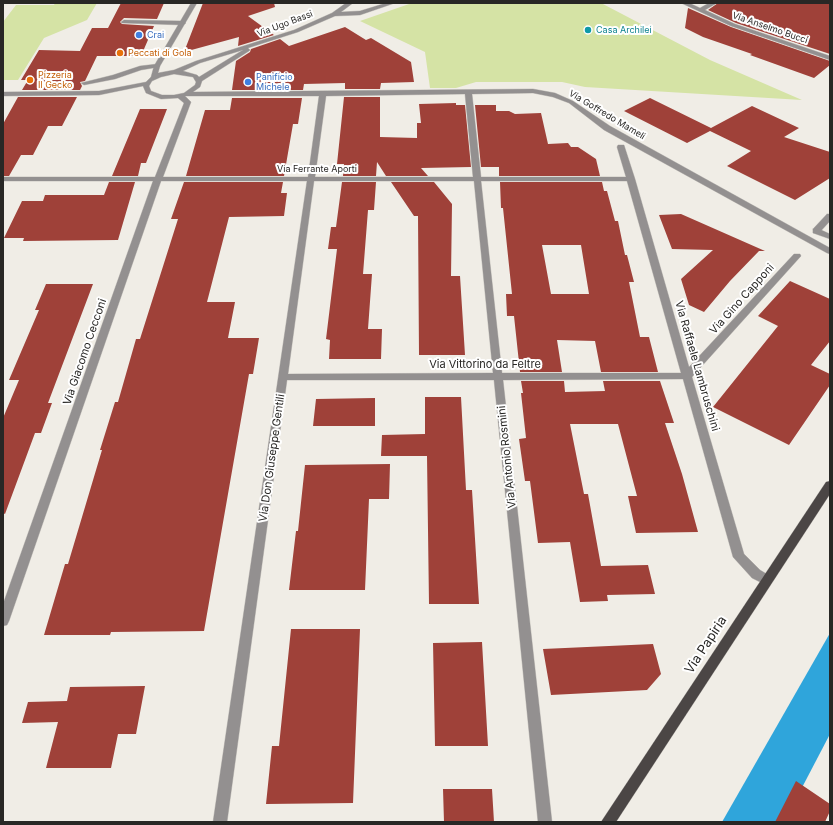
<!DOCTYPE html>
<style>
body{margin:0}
#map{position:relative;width:833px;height:825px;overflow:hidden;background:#f0ede6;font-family:Inter,sans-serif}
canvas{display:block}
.frame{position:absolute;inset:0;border:4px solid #282725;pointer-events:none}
</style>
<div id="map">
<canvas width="833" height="825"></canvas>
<div class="frame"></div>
</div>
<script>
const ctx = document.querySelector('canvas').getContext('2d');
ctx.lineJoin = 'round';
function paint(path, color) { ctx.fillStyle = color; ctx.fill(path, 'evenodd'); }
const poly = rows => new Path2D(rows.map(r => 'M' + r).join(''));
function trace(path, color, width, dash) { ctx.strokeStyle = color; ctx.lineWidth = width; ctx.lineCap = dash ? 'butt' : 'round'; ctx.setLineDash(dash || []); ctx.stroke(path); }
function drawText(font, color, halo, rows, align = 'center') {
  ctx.font = font + ' Inter,sans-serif'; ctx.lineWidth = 4; ctx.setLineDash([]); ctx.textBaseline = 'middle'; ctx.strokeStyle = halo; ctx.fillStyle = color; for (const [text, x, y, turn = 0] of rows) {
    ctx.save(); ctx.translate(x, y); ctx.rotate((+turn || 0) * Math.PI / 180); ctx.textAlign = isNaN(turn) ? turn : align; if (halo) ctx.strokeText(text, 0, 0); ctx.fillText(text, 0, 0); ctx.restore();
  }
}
paint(poly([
 [55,3,97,3,87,20,44,38,18,80,3,80,3,22,16,5,54,5],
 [412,3,601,3,710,60,802,100,585,87,562,82,476,82,456,88,430,88,425,52,360,21]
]), '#d5e3a5');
paint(poly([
 [830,633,830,734,784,822,722,822]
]), '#2fa5db');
paint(poly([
 [121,3,164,3,157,19,124,18,120,22,122,24,154,26,141,56,97,56,85,81,80,82,82,86,80,90,22,90,28,80,21,80,39,50,80,51,92,28,108,28],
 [203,3,274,3,275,7,248,16,274,35,238,46,239,37,184,52],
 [718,3,830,3,830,54,736,23,708,10],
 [688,8,731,27,830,61,830,65,814,78,750,55,752,54,703,37,685,28],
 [345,27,366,40,371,38,411,62,414,82,381,83,380,89,345,89,345,83,304,84,303,90,232,90,236,61,250,52,251,49,280,39,289,46],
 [18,97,77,97,62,126,48,126,33,155,21,155,9,176,3,176,3,124],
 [344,97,380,97,380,137,417,138,417,123,421,123,419,104,456,103,456,105,465,105,471,167,421,168,428,176,386,176,377,162,376,176,343,176,344,164,337,164],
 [232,98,302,98,298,124,293,124,284,176,186,176,205,110,230,110],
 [650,98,711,128,752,106,799,128,784,137,830,152,830,178,795,200,727,166,751,151,710,131,687,143,624,111],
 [475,105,496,105,496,111,509,111,515,114,541,113,548,144,568,143,571,147,578,147,596,159,600,176,499,176,499,167,481,167],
 [140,109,167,109,146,163,141,163,138,176,112,176],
 [109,182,135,182,118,240,23,241,24,238,4,238,22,201,43,201,45,195,104,195],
 [184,182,283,182,281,193,287,193,284,216,229,217,207,302,235,302,228,338,259,338,253,374,249,374,204,631,111,632,110,635,44,635,65,564,68,564,102,450,100,450,115,402,118,402,136,339,140,339,178,219,171,219],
 [342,182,376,182,374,210,368,210,363,274,372,274,368,329,382,329,381,359,329,359,330,340,326,339,337,249,328,249,331,227,336,227],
 [391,182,434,182,452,204,451,276,460,276,465,355,419,355,418,216,414,216],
 [500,182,602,182,604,191,607,191,615,221,618,221,625,255,627,255,634,282,629,282,640,337,649,337,658,372,601,372,595,341,557,340,562,372,520,372,514,316,507,316,506,294,512,294,503,208,501,208],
 [542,245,581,245,589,294,551,294],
 [681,214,765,251,759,251,730,281,704,312,689,305,681,279,713,250,672,249,659,215],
 [790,281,830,299,830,341,811,365,830,374,830,385,789,445,713,407,778,326,758,316],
 [46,284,93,284,48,403,52,403,41,433,35,433,5,514,3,513,3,418,19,380,9,380,39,310,35,310],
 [521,381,564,381,565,392,605,391,603,381,660,381,674,423,665,423,682,474,698,532,636,533,628,496,637,496,618,424,570,424,584,494,588,494,601,566,648,565,655,594,607,595,608,601,580,602,570,542,538,543,530,481,525,481,519,439,526,438,521,393,523,393],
 [425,397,461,397,466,490,472,490,479,604,429,604,427,456,381,456,382,435,425,434],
 [375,398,375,426,313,426,316,399],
 [390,464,389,499,369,499,365,590,289,590,296,531,298,531,305,465],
 [291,629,360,629,353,803,266,804,272,746,279,746],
 [482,642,488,746,435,746,433,643],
 [653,644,661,674,647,690,551,695,543,649],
 [145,686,136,734,118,734,111,768,46,768,58,722,22,723,28,702,67,701,70,687],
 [796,781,830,804,830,811,825,822,775,822],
 [443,789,492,789,494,822,444,822]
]), '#9f4139');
const lane = poly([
 [124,20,183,21,186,23,183,25,122,23,121,22,124,20],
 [157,64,160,66,159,67,141,70,115,79,84,85,81,83,113,75,140,66,157,64],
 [813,229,819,229,830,234,830,239,813,233,813,229]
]);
const street = poly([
 [191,3,197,3,160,66,158,73,174,70,196,61,294,30,332,13,346,3,353,3,341,12,360,11,386,3,395,3,360,15,335,16,298,32,248,48,250,50,249,51,202,81,200,87,193,92,533,89,555,93,573,101,610,126,830,248,830,254,827,253,604,130,569,103,553,97,533,93,472,94,481,177,626,177,617,147,618,145,624,145,635,179,689,367,794,254,800,254,801,256,692,377,744,554,760,570,770,576,772,580,770,584,766,585,752,578,733,557,683,379,503,380,552,822,538,822,494,380,287,380,227,822,213,822,307,181,161,181,9,621,7,625,3,626,3,604,153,181,3,181,3,177,155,177,184,103,178,98,161,99,146,93,143,86,99,95,3,96,3,92,99,91,146,82,151,77,154,66,191,3],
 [243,50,199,77,197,75,183,71,200,63,243,50],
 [174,74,193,77,196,82,195,85,184,93,174,95,162,95,151,91,149,86,152,81,161,77,174,74],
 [465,94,473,177,315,177,326,96,465,94],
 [185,96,319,96,308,177,163,177,191,102,185,96],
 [314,181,474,181,493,373,288,374,314,181],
 [481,181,627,181,681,373,502,373,481,181],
 [681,3,689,3,700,8,709,3,717,3,705,10,735,24,830,56,830,60,731,26,681,3],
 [827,214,830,214,830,221,819,233,813,233,813,229,827,214]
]);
const primary = poly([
 [830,481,830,494,616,822,601,822,826,482,830,481]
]);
trace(lane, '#ccc9c3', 1);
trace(street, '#ccc9c3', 1);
trace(primary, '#ccc9c3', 1);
paint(lane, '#939090');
paint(street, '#939090');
paint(primary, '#4b4645');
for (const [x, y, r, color] of [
 [588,30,4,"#0f9aa8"],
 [139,35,4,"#3f7fe0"],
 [120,53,4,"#e8710a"],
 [30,80,4,"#e8710a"],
 [248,82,4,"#3f7fe0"]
]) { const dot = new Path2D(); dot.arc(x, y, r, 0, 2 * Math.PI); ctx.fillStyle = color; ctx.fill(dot); trace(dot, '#fff', 1.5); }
drawText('9px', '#282725', '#fff', [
 ["Via Ugo Bassi",285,24,-21],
 ["Via Anselmo Bucci",770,28,19],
 ["Via Goffredo Mameli",607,115,31],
 ["Via Ferrante Aporti",317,169]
]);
drawText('9px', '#0d838f', '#fff', [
 ["Casa Archilei",596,30]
], 'left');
drawText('9px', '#366cbe', '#fff', [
 ["Crai",147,35],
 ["Panificio",256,77],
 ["Michele",256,87]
], 'left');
drawText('9px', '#c56008', '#fff', [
 ["Peccati di Gola",128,53],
 ["Pizzeria",38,75],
 ["Il Gecko",38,85]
], 'left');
drawText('11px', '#282725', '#fff', [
 ["Via Gino Capponi",742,299,-48],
 ["Via Giacomo Cecconi",85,352,-71],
 ["Via Vittorino da Feltre",485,365],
 ["Via Raffaele Lambruschini",697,366,74],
 ["Via Antonio Rosmini",507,457,-96],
 ["Via Don Giuseppe Gentili",272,458,-82]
]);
drawText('13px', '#282725', '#fff', [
 ["Via Papiria",706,645,-57]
]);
</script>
